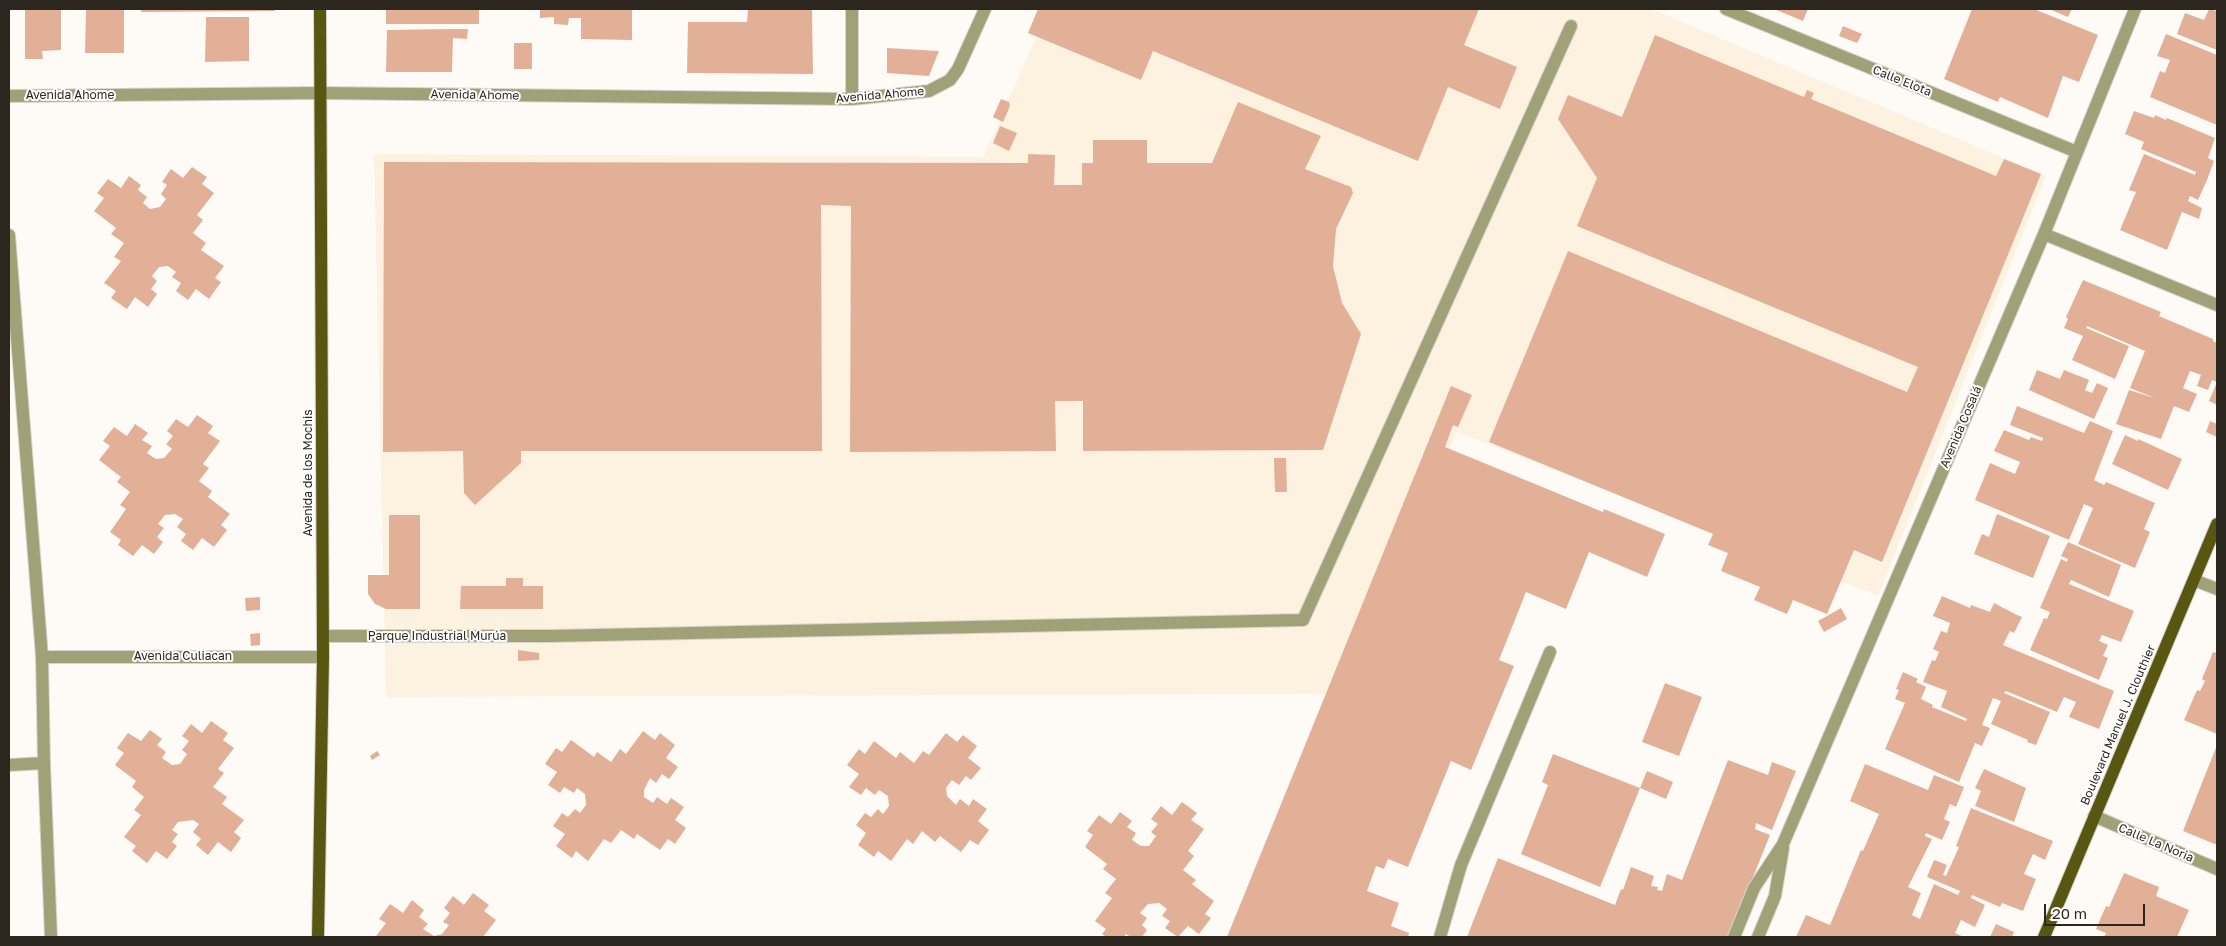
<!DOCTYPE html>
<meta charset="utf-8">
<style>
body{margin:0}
#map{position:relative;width:2226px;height:946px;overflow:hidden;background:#fefbf7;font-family:"Golos Text",sans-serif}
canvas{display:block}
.frame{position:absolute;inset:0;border:10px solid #2b261e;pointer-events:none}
.scale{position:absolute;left:2044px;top:904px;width:101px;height:22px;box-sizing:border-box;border:2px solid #2b261e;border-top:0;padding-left:6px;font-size:15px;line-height:18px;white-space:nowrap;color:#2b261e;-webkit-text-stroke:4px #fff;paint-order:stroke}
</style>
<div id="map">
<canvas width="2226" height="946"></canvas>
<div class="frame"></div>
<div class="scale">20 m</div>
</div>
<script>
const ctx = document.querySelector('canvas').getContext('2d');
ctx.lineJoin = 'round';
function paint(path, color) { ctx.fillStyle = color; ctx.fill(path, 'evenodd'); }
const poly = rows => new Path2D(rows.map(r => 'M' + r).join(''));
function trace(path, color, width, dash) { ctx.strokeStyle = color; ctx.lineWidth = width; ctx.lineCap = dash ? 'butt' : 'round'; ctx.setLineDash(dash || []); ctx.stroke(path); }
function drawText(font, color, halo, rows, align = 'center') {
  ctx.font = font + ' "Golos Text",sans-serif'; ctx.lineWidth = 4; ctx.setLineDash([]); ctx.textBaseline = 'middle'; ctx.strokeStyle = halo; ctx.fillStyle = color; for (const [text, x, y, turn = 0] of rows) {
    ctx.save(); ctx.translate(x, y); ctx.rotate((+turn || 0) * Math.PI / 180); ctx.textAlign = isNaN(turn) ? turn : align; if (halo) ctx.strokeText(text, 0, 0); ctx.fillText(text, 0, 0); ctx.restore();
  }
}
paint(poly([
 [1049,9,1651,9,2046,176,1878,596,1457,432,1338,694,386,697,374,154,983,157]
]), '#fdf1e0');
paint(poly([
 [25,9,61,9,61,50,42,51,43,59,25,59],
 [86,9,124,9,124,53,85,53],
 [141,9,275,9,275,11,141,12],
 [386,9,479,9,479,24,386,24],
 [540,9,632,9,632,40,581,39,581,18,569,18,568,25,554,24,554,17,540,18],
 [748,9,812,9,813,74,687,73,688,22,747,22],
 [1038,9,1479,9,1464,45,1517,67,1500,109,1448,87,1418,161,1153,51,1141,80,1028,33],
 [1774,9,1808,9,1803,21],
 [1972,9,2034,9,2098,35,2079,82,2063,76,2048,118,2000,97,1998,102,1944,79],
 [2049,9,2072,9,2068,17],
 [2209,9,2217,11,2217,50,2177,34,2185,13,2204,20],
 [206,17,249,17,249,61,205,62],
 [1843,26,1862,34,1857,43,1839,36],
 [453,29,468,29,467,39,453,38,452,72,386,72,387,30],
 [2166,34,2217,55,2217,125,2150,97,2160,71,2165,73,2170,60,2157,56],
 [1655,35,1804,97,1807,90,1814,93,1811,99,1996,176,2004,159,2041,174,1882,562,1854,550,1827,614,1793,600,1787,614,1754,600,1760,587,1721,571,1728,553,1708,545,1713,534,1489,442,1568,251,1907,392,1918,367,1577,226,1597,178,1558,119,1568,95,1622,117],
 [514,43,532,43,532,69,514,69],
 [887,48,939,51,929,76,887,73],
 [1001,99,1009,102,1010,106,1003,122,993,117],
 [1238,102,1321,136,1305,169,1351,187,1353,193,1336,229,1333,266,1342,303,1361,334,1323,450,1083,451,1083,401,1055,401,1056,451,850,452,851,206,821,205,822,451,521,451,521,463,475,505,464,493,463,451,383,452,384,162,1028,163,1028,154,1055,155,1054,185,1082,185,1082,163,1093,163,1093,140,1147,140,1147,163,1212,163],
 [2134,111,2154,118,2155,115,2166,120,2167,118,2215,138,2208,158,2214,161,2207,180,2198,200,2190,196,2188,201,2202,208,2199,219,2182,212,2167,250,2120,230,2136,192,2129,190,2144,154,2195,175,2196,172,2141,149,2144,142,2125,134],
 [1000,126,1017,133,1009,151,993,143],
 [192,167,207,177,202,184,214,193,197,215,203,220,193,233,206,243,201,250,224,266,215,278,221,282,209,299,196,289,188,300,176,291,181,283,172,277,176,272,168,266,159,267,152,276,157,281,151,289,157,294,148,307,135,297,127,309,111,298,116,291,104,283,121,261,114,257,124,243,111,234,116,228,94,211,104,198,97,193,108,179,121,188,129,176,141,185,138,190,147,197,143,203,150,209,160,207,166,199,161,194,167,185,162,182,171,169,183,178],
 [2083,280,2161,312,2159,316,2213,339,2213,341,2217,343,2217,382,2212,380,2208,390,2197,386,2201,375,2190,371,2183,388,2197,394,2189,412,2174,406,2161,439,2116,424,2129,390,2155,398,2130,388,2145,351,2087,326,2086,328,2129,346,2115,379,2072,360,2083,336,2064,328,2068,319,2066,317],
 [2037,370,2060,379,2064,370,2089,380,2085,390,2092,393,2097,383,2108,388,2094,419,2029,390],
 [2217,382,2217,405,2209,401],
 [1451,386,1472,395,1458,427,1453,425,1445,447,1603,512,1604,509,1665,534,1647,577,1589,552,1566,609,1526,592,1499,660,1514,666,1471,770,1451,761,1408,867,1388,859,1384,869,1376,866,1367,891,1399,903,1391,926,1409,933,1408,937,1227,937],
 [2017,406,2084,433,2090,421,2113,431,2094,480,2104,485,2106,482,2155,503,2144,529,2150,532,2135,568,2078,544,2093,508,2084,504,2069,540,1975,500,1990,463,2015,474,2020,462,1994,451,2004,430,2029,440,2031,437,2042,441,2043,438,2010,425],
 [197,415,213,426,208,433,220,441,203,464,209,468,199,481,212,491,208,497,230,514,221,525,227,530,214,547,202,538,193,550,181,541,186,534,177,527,183,519,175,514,165,515,158,524,164,528,157,537,163,542,154,554,142,545,133,556,118,545,121,540,110,532,126,509,120,505,130,492,117,482,121,477,99,460,110,446,103,441,114,427,127,436,135,424,148,433,142,440,152,446,147,453,156,459,164,458,172,449,166,444,173,436,167,431,176,419,188,427],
 [2210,421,2217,424,2217,437,2206,432],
 [2125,435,2138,441,2138,439,2182,459,2168,490,2112,464],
 [1274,458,1286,458,1287,492,1275,492],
 [1997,514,2050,536,2033,578,1974,554,1982,534,1989,537],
 [389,515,420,515,420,609,386,609,375,604,368,594,368,575,389,575],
 [2068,542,2121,565,2109,597,2071,580,2069,584,2134,611,2121,642,2102,635,2099,641,2108,645,2103,656,2108,658,2099,680,2030,650,2044,618,2047,619,2050,612,2040,608,2061,559,2067,562,2068,559,2061,556],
 [506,578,523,578,523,586,543,586,543,609,460,609,461,586,506,586],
 [1942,596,1970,608,1971,605,1990,612,1994,603,2017,615,2022,617,2014,633,2010,631,2003,645,2114,691,2099,729,2069,717,2076,702,2064,697,2057,712,2006,691,2004,693,2050,712,2036,745,2027,742,2028,740,1991,724,2001,701,1993,698,1982,725,1990,728,1982,746,1975,743,1959,782,1885,749,1905,703,1895,699,1899,690,1896,689,1903,672,1918,679,1916,682,1926,687,1921,699,1933,705,1932,707,1966,721,1967,719,1941,707,1947,691,1923,682,1932,660,1935,661,1939,652,1933,649,1941,631,1947,633,1950,623,1933,616],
 [260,597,260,610,246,611,245,598],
 [1841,608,1847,619,1824,632,1818,621],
 [260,633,260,645,251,646,250,634],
 [518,650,539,653,539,660,518,661],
 [2213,652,2217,653,2217,734,2184,720,2197,690,2200,691,2205,681,2202,679],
 [1665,683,1702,697,1679,756,1642,742],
 [211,721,228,733,223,740,234,748,218,769,224,773,213,787,227,797,222,804,244,820,234,832,241,838,231,852,218,842,208,855,196,845,201,839,193,832,199,824,193,820,178,822,172,830,178,834,172,842,177,846,167,859,156,851,147,863,132,851,136,846,124,837,141,815,134,810,144,797,132,787,136,781,115,765,124,753,117,748,128,733,141,741,150,730,162,739,157,745,166,752,162,758,172,765,180,764,187,754,182,750,189,741,182,736,191,724,202,733],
 [643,731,655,740,660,733,675,745,666,758,678,767,669,779,662,774,656,783,650,778,644,790,644,797,653,803,657,797,667,804,671,798,684,807,675,820,686,828,675,844,668,839,660,850,637,834,634,839,621,830,611,843,604,839,588,861,576,851,572,858,556,846,565,834,553,826,562,813,568,817,575,809,580,813,586,805,585,794,577,788,574,793,564,787,560,793,548,785,557,772,545,764,556,748,562,752,571,740,594,757,597,752,611,762,620,749,626,754],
 [946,733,957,742,963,735,977,746,968,758,981,768,971,780,966,776,959,785,952,780,946,788,947,796,956,805,960,799,969,806,973,799,987,809,978,821,989,830,978,845,970,840,961,852,940,836,935,842,922,831,913,844,907,839,891,861,878,851,874,857,858,845,866,833,856,825,865,813,871,817,878,809,883,814,889,806,888,796,879,790,875,795,866,788,861,795,849,787,859,774,847,765,859,749,865,754,874,741,896,758,900,752,914,763,923,751,929,755],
 [2217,745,2217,845,2183,831],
 [377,751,380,755,372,760,370,756],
 [1553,754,1640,788,1600,887,1521,854,1548,785,1542,782],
 [1728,760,1768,775,1772,762,1796,771,1772,830,1756,823,1755,829,1770,835,1729,937,1467,937,1498,858,1615,905,1621,889,1623,890,1631,867,1654,876,1651,886,1658,887,1657,890,1662,891,1667,874,1682,880],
 [1865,764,1928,790,1934,775,1964,787,1956,807,1950,804,1944,819,1950,822,1942,840,1926,833,1925,836,1932,839,1908,887,1921,893,1912,915,1920,919,1934,884,1958,895,1960,891,1927,877,1934,860,1947,865,1943,875,1946,876,1959,847,1956,846,1971,808,2053,841,2045,860,2033,854,2024,874,2036,879,2023,911,2002,903,2000,907,1972,895,1971,898,1985,905,1975,927,1961,920,1955,933,1964,937,1796,937,1806,915,1830,925,1861,850,1863,851,1879,814,1850,801],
 [1984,769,2026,788,2014,822,1975,806,1981,791,1975,788],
 [1647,771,1673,782,1666,799,1640,788],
 [1182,802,1197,813,1191,820,1204,829,1188,851,1194,856,1183,870,1196,880,1192,884,1214,901,1205,914,1211,918,1199,934,1188,926,1178,937,1165,928,1170,921,1162,916,1167,909,1159,903,1148,904,1140,913,1147,918,1142,925,1147,930,1142,937,1131,937,1126,934,1124,937,1106,937,1102,934,1106,929,1095,921,1112,898,1105,893,1116,879,1103,869,1107,864,1085,847,1093,835,1087,831,1099,815,1111,824,1120,812,1132,821,1127,827,1136,833,1132,840,1141,846,1149,846,1156,836,1151,832,1158,824,1151,819,1161,806,1172,815],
 [2124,873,2159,887,2156,896,2189,910,2177,937,2104,937,2106,933,2096,929,2106,906,2109,907],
 [473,893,489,905,484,911,496,920,483,937,376,936,386,923,379,919,390,904,403,913,412,900,424,910,419,917,428,924,423,929,434,936,442,934,449,925,443,922,450,913,444,908,453,896,464,905],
 [1996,924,2014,932,2012,937,1990,937]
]), '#e1b097');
const minor = poly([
 [1726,9,2077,152],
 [9,96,320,93,852,99,929,91,950,80,958,69,985,9],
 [852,99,852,9],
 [2044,234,2217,305],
 [9,235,42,657,44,763,51,937],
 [2194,580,2217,589],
 [323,636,551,636,1303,620,1571,26],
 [42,657,323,657],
 [9,765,44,763],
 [2094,816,2217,869],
 [1440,937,1461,865,1550,652],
 [1734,937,1754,888,1783,844,2044,234,2135,9],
 [1758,937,1775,896,1783,848]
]);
const major = poly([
 [318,937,323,657,320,9],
 [2044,937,2217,524]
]);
trace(minor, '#d8d5d0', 14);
trace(major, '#d8d5d0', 14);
trace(minor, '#a1a178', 12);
trace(major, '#585610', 12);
drawText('12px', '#2b261e', '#fff', [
 ["Calle Elota",1902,81,22],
 ["Avenida Ahome",70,95],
 ["Avenida Ahome",475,95,1],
 ["Avenida Ahome",880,95,-5],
 ["Avenida Cosalá",1961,427,-67],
 ["Avenida de los Mochis",308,473,-90],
 ["Parque Industrial Murúa",437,636],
 ["Avenida Culiacan",183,656],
 ["Boulevard Manuel J. Clouthier",2118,725,-67],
 ["Calle La Noria",2156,843,23]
]);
</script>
